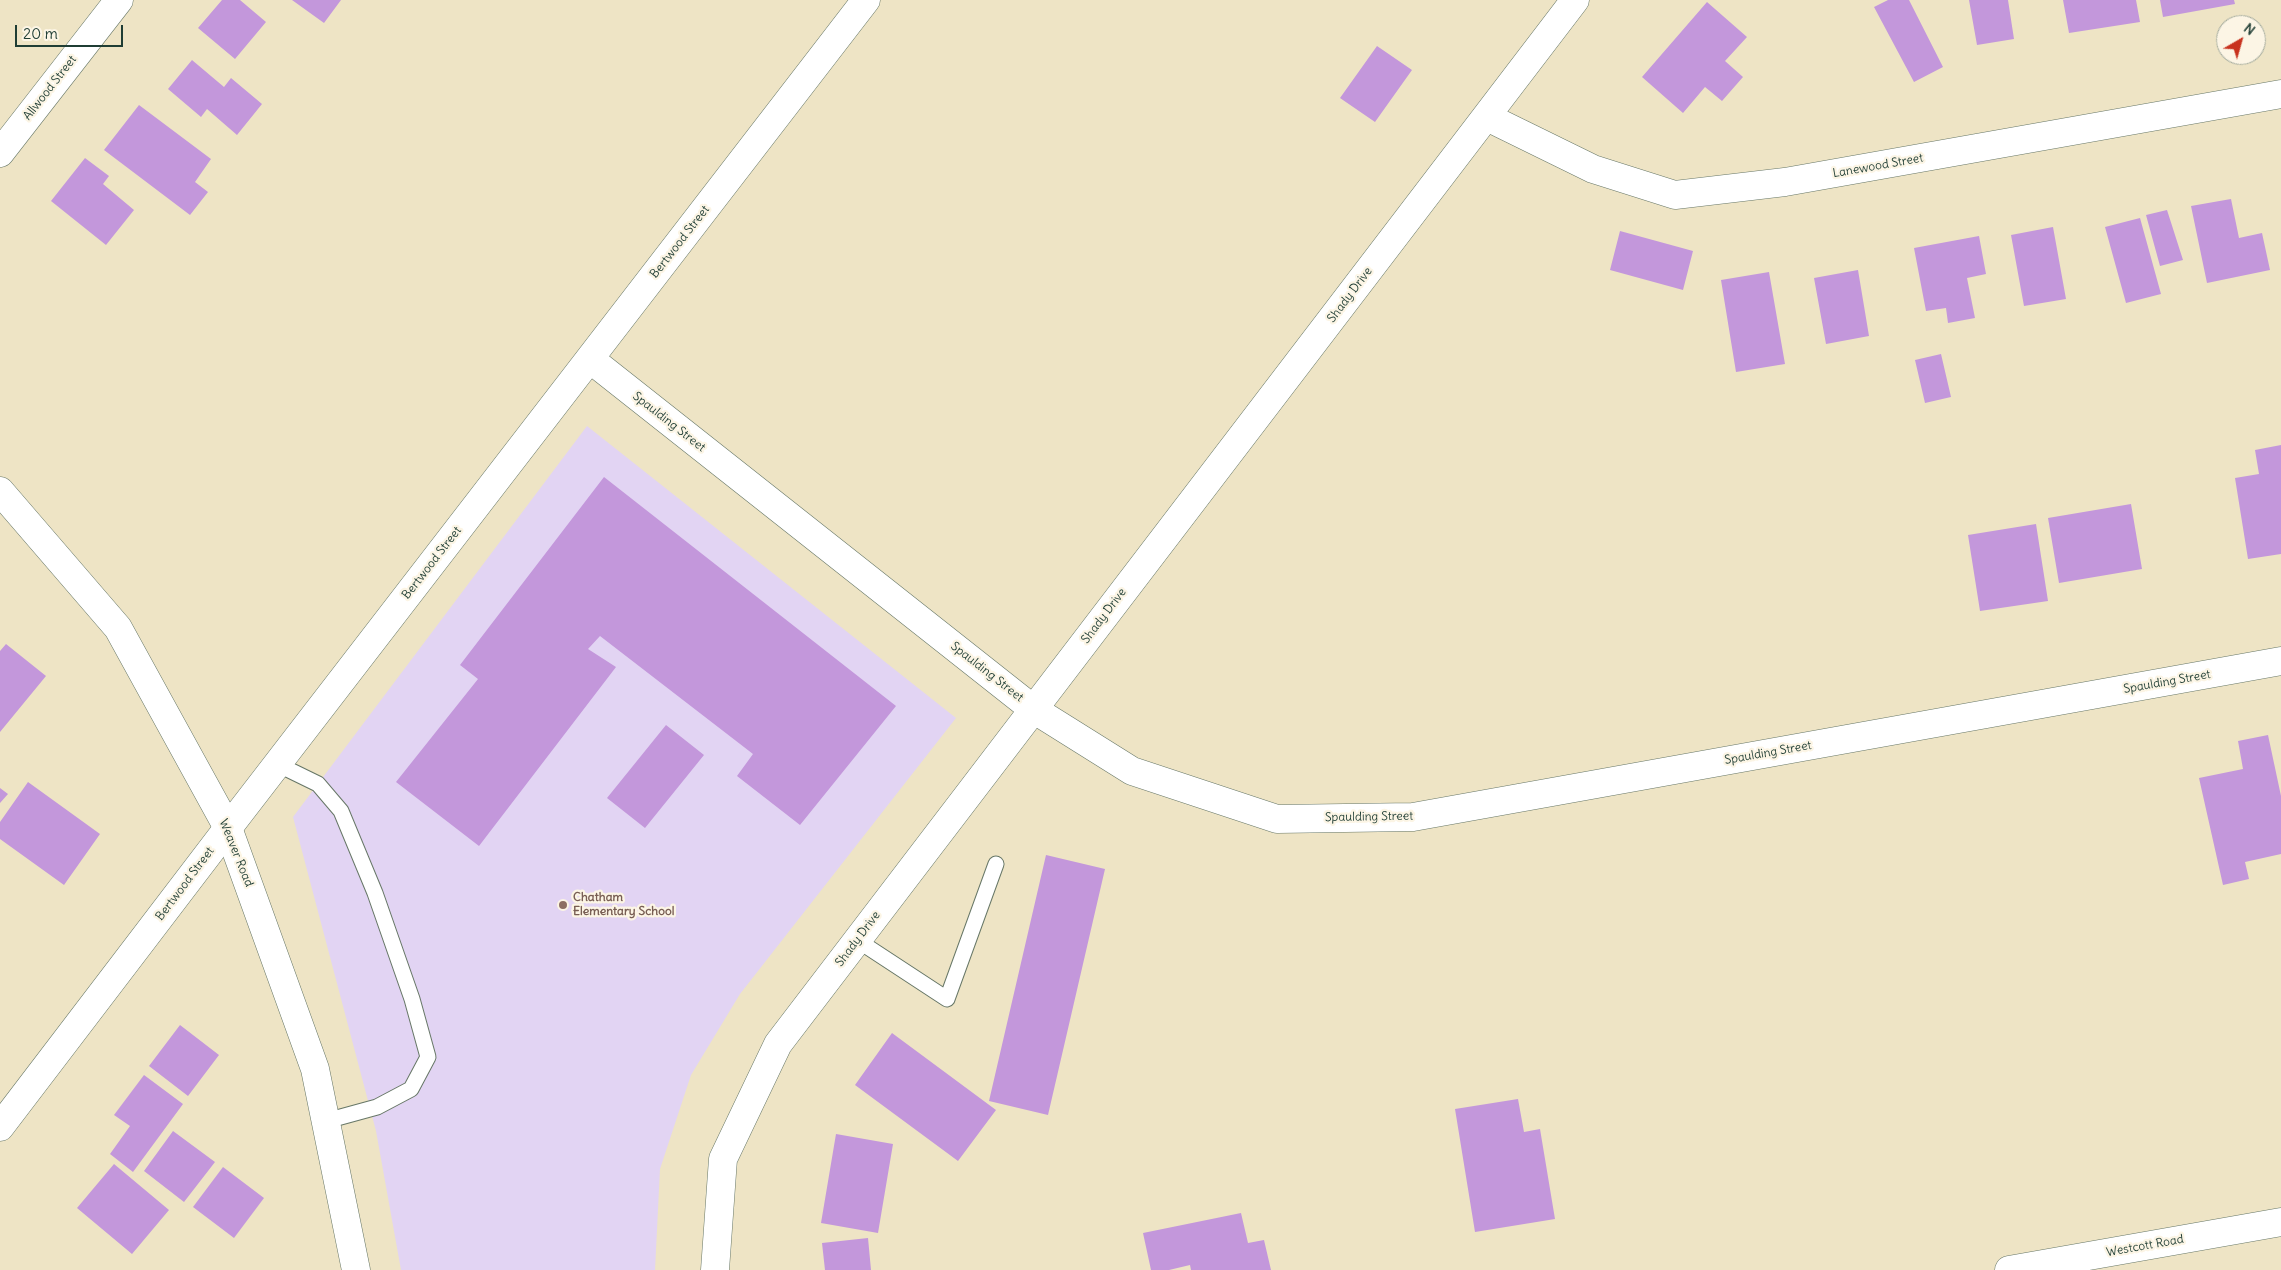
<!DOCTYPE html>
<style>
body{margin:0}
#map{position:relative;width:2281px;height:1270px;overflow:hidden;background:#eee4c5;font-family:Delius,sans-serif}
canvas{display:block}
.north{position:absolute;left:2216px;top:15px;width:50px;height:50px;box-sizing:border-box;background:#fcf5e5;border:1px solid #a4ab9e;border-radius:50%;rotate:38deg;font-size:14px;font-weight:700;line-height:20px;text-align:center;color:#1f3d34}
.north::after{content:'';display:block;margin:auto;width:18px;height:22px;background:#c8321e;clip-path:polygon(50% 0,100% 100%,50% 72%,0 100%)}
.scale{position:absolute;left:15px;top:25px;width:108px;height:22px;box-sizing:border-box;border:2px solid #1f3d34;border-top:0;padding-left:6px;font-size:15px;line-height:18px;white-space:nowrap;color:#1f3d34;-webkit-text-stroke:4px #fcf5e5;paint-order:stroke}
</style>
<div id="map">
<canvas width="2281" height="1270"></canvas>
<div class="north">N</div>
<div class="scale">20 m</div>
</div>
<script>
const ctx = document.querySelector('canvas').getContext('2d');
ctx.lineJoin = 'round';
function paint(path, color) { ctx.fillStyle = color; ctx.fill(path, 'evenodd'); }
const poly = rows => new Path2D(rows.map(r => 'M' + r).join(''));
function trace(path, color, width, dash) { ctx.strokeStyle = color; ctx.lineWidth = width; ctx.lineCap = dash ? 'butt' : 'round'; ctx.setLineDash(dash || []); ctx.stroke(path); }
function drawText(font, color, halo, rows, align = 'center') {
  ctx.font = font + ' Delius,sans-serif'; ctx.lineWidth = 4.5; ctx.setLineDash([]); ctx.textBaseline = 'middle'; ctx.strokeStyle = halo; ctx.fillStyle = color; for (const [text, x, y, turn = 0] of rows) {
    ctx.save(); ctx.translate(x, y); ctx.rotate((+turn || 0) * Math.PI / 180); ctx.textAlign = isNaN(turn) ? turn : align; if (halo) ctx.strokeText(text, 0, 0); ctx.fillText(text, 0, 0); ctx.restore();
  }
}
paint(poly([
 [587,426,956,718,740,994,691,1075,660,1169,655,1270,401,1270,376,1131,293,817]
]), '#e2d4f3');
paint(poly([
 [222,0,240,0,266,22,235,59,198,28],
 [292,0,341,0,324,23],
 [1888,0,1909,0,1943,67,1914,82,1874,7],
 [1969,0,2008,0,2014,39,1977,45],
 [2063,0,2136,0,2140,22,2069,33],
 [2160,0,2234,0,2235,4,2163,17],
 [1707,2,1747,37,1725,61,1743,77,1722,101,1705,87,1683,113,1642,77],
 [1377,46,1412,70,1375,122,1340,98],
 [192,60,224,87,231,78,262,104,237,135,207,109,201,117,168,89],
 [139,105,211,159,195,182,208,192,190,215,104,150],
 [85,158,109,176,103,184,134,210,106,245,51,201],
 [2231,199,2239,238,2262,233,2270,270,2207,283,2191,206],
 [2167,210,2183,260,2160,266,2146,215],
 [2140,218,2161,294,2126,303,2105,227],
 [2053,227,2066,299,2024,306,2011,235],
 [1620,231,1693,251,1683,290,1610,270],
 [1979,236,1986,274,1967,278,1975,318,1948,323,1946,308,1926,311,1914,248],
 [1858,270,1869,336,1826,344,1814,278],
 [1769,272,1785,364,1736,372,1721,280],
 [1941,354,1951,397,1925,403,1915,360],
 [2281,445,2281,554,2248,559,2235,478,2259,474,2255,450],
 [604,477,896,706,800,825,737,776,753,754,600,636,588,649,616,667,479,846,396,782,478,679,460,665],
 [2131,504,2142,569,2059,583,2048,518],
 [2036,524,2048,601,1980,611,1968,535],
 [6,644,46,676,0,732,0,651],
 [666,725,704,755,645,828,607,798],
 [2268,735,2281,796,2281,854,2245,862,2249,879,2223,885,2199,778,2243,769,2238,741],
 [28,782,100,834,64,885,0,839,0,822],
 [0,788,8,794,0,803],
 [1046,855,1105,869,1048,1115,989,1101],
 [180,1025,219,1055,188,1096,149,1066],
 [892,1033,996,1110,958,1161,855,1085],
 [144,1075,183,1104,133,1172,110,1154,130,1126,114,1115],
 [1518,1099,1524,1132,1540,1129,1555,1219,1475,1232,1455,1109],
 [173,1131,215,1162,184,1202,144,1171],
 [836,1134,893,1144,878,1233,821,1223],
 [114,1164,169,1210,132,1254,77,1208],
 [223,1167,264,1198,234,1238,193,1207],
 [1241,1213,1248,1243,1264,1240,1271,1270,1191,1270,1190,1265,1169,1270,1151,1270,1143,1233],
 [868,1238,871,1270,825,1270,822,1243]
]), '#c397db');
const service = poly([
 [277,764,318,784,341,811,375,893,412,999,428,1057,411,1089,377,1107,326,1121],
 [857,940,947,999,996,864]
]);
const minor = poly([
 [1487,117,1593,169,1675,195,1785,182,2281,94],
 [0,153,119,0],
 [590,359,1033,709,1132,771,1277,819,1413,817,2281,661],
 [0,1127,228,828,866,0],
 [715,1270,723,1159,778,1044,1575,0],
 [2009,1270,2281,1222]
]);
const tertiary = poly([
 [0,491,118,628,228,828,315,1069,356,1270]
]);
trace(service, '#677767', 17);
trace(minor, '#677767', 29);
trace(tertiary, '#677767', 29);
trace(service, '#fff', 15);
trace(minor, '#fff', 28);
trace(tertiary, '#fff', 28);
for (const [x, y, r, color] of [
 [563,905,5,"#8d6e63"]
]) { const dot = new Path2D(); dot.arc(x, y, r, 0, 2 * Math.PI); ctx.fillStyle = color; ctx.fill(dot); trace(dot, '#fcf5e5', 2); }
drawText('12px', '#1f3d34', '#fcf5e5', [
 ["Allwood Street",50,88,-52],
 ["Lanewood Street",1878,166,-10],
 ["Bertwood Street",680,242,-52],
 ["Shady Drive",1350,295,-53],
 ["Spaulding Street",669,422,38],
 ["Bertwood Street",432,563,-52],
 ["Shady Drive",1104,616,-53],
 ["Spaulding Street",987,672,38],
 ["Spaulding Street",2167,682,-10],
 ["Spaulding Street",1768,753,-10],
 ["Spaulding Street",1369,817,-1],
 ["Weaver Road",236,853,68],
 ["Bertwood Street",185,884,-53],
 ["Shady Drive",858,939,-53],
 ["Westcott Road",2145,1246,-10]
]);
drawText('bold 12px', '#785e54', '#fcf5e5', [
 ["Chatham",573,898],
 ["Elementary School",573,912]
], 'left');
</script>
